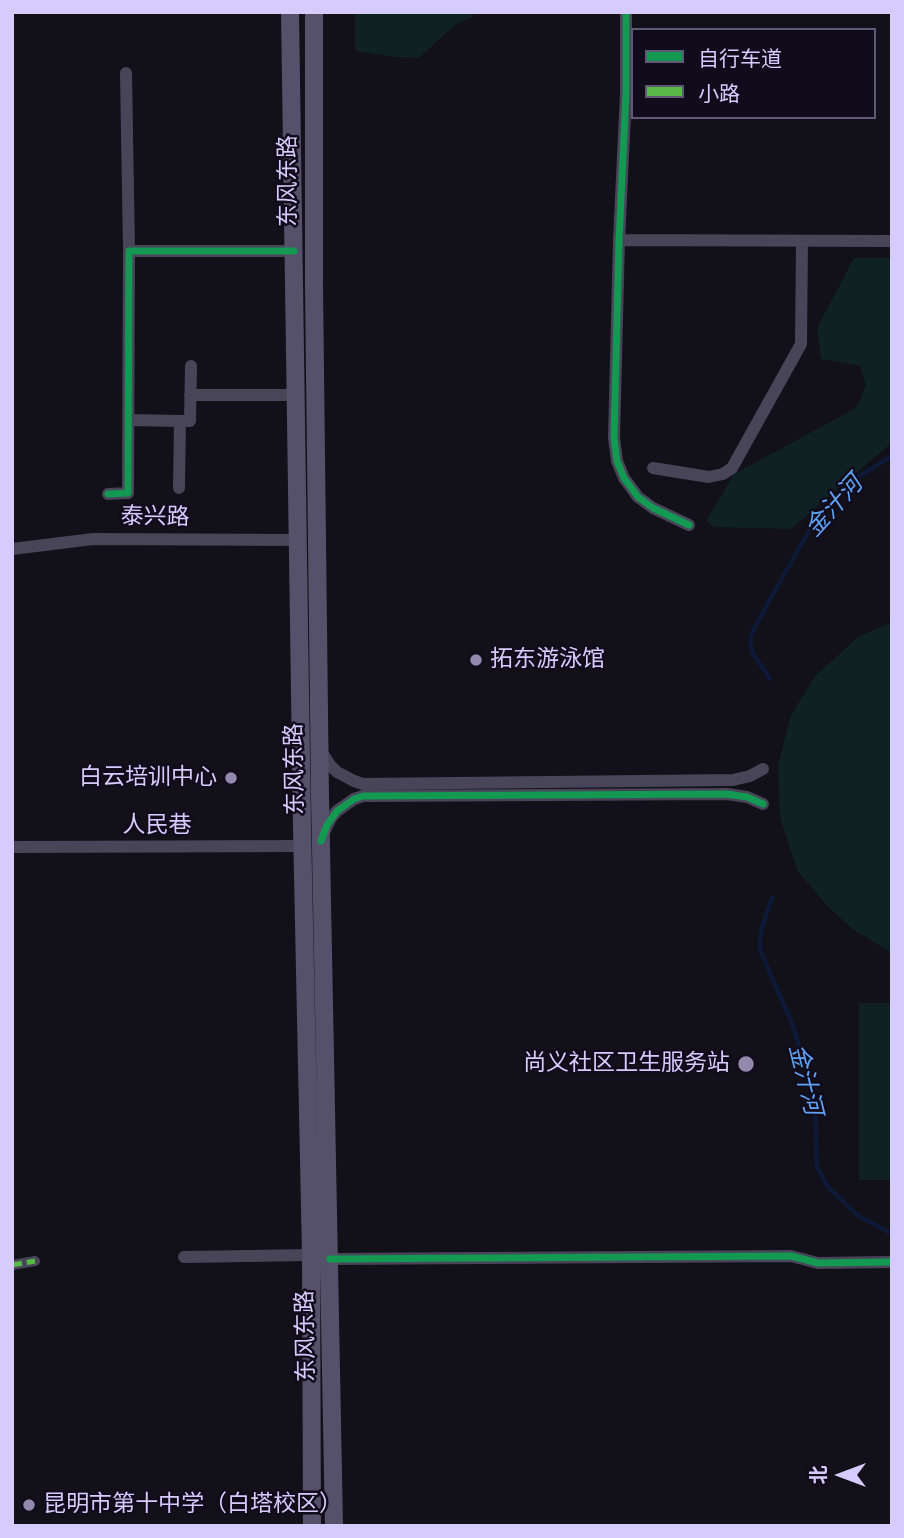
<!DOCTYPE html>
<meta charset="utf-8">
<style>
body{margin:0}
#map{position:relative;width:904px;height:1538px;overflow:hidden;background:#121018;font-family:"Sofia Sans Condensed","Noto Sans SC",sans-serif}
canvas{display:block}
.frame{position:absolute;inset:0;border:14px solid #d5cbfc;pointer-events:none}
.legend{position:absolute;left:631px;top:28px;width:245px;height:91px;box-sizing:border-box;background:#110c1c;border:2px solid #5f5876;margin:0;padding:9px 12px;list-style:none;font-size:21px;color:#d5cbfc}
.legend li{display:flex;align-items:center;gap:14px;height:35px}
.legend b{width:35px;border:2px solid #5f5876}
.north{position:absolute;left:806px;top:1440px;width:70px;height:70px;-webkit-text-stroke:5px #110c1c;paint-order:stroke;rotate:270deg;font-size:19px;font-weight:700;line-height:28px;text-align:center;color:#d5cbfc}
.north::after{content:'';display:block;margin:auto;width:24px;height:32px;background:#d5cbfc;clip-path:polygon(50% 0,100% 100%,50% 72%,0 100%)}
</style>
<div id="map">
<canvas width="904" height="1538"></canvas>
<div class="frame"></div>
<ul class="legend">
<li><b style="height:9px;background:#139951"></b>自行车道</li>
<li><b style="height:9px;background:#58b947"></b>小路</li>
</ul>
<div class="north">北</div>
</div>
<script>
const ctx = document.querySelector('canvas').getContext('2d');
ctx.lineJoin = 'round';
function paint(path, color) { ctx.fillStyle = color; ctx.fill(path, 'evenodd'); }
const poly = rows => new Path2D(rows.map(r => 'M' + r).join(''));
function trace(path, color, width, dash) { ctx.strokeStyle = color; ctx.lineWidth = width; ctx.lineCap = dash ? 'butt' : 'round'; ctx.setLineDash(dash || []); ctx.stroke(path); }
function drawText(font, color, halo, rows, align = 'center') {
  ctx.font = font + ' "Sofia Sans Condensed","Noto Sans SC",sans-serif'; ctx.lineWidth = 5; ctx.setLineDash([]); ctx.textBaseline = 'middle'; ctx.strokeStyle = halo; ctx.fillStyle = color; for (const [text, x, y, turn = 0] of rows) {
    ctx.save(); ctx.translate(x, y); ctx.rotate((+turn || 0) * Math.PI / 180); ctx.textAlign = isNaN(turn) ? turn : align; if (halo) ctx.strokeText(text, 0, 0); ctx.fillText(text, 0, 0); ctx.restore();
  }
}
paint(poly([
 [355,12,476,12,471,18,456,24,419,58,394,57,355,51],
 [854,258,892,258,892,440,890,444,791,529,714,527,706,521,734,474,854,409,861,398,866,385,860,366,821,359,817,328],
 [892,622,892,953,854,930,827,906,797,870,780,817,778,765,791,715,816,675,858,637],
 [859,1003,892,1003,892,1180,859,1180]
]), '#102123');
trace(poly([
 [770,679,752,652,750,640,754,628,811,527,826,509,857,478,892,456],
 [772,898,763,924,760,937,760,950,793,1026,806,1068,815,1109,817,1167,828,1187,857,1215,888,1232,892,1232]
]), '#0d1937', 4.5);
trace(poly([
 [12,1265,35,1261]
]), '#484559', 10);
trace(poly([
 [626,12,626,93,619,240,614,438,617,461,624,478,638,497,653,508,689,525],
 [126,73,129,251],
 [619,240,892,241],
 [190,395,296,395],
 [129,420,180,421],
 [653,468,709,477,723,474,732,468,801,344,802,241],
 [179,488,180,421,190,421,191,366],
 [108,494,128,493,129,251,294,251],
 [12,549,93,539,298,540],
 [321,751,330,765,337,772,354,781,363,784,733,780,750,776,763,769],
 [323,834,331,818,337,811,354,799,363,796,727,794,747,797,763,804],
 [12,847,303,846],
 [184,1257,311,1255],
 [330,1259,791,1256,818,1263,892,1262]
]), '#484559', 12);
trace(poly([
 [290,12,302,828,311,1255,312,1526],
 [314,12,314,286,320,796,334,1526]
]), '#55516b', 18);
trace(poly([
 [12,1265,35,1261]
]), '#58b947', 5, [10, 5]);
trace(poly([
 [626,12,626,93,619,240,614,438,617,461,624,478,638,497,653,508,689,525],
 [108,494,128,493,129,251,294,251],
 [321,841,327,825,337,811,354,799,363,796,727,794,747,797,763,804],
 [330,1259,791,1256,818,1263,892,1262]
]), '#139951', 7);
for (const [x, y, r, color] of [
 [476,660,7,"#918aac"],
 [231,778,7,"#918aac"],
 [746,1064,9,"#918aac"],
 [29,1505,7,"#918aac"]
]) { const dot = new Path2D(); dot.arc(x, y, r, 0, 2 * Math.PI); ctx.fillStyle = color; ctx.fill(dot); trace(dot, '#110c1c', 2.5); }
drawText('23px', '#d5cbfc', '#110c1c', [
 ["东风东路",289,181,-90],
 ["泰兴路",155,518,1],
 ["东风东路",296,769,-91],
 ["人民巷",157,826],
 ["东风东路",307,1336,-91]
]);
drawText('23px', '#d5cbfc', '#110c1c', [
 ["拓东游泳馆",490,660],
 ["白云培训中心",217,778,"right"],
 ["尚义社区卫生服务站",730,1064,"right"],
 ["昆明市第十中学（白塔校区）",43,1505]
], 'left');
drawText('italic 24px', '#60a2f5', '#110c1c', [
 ["金汁河",835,507,-48],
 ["金汁河",804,1080,76]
]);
</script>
